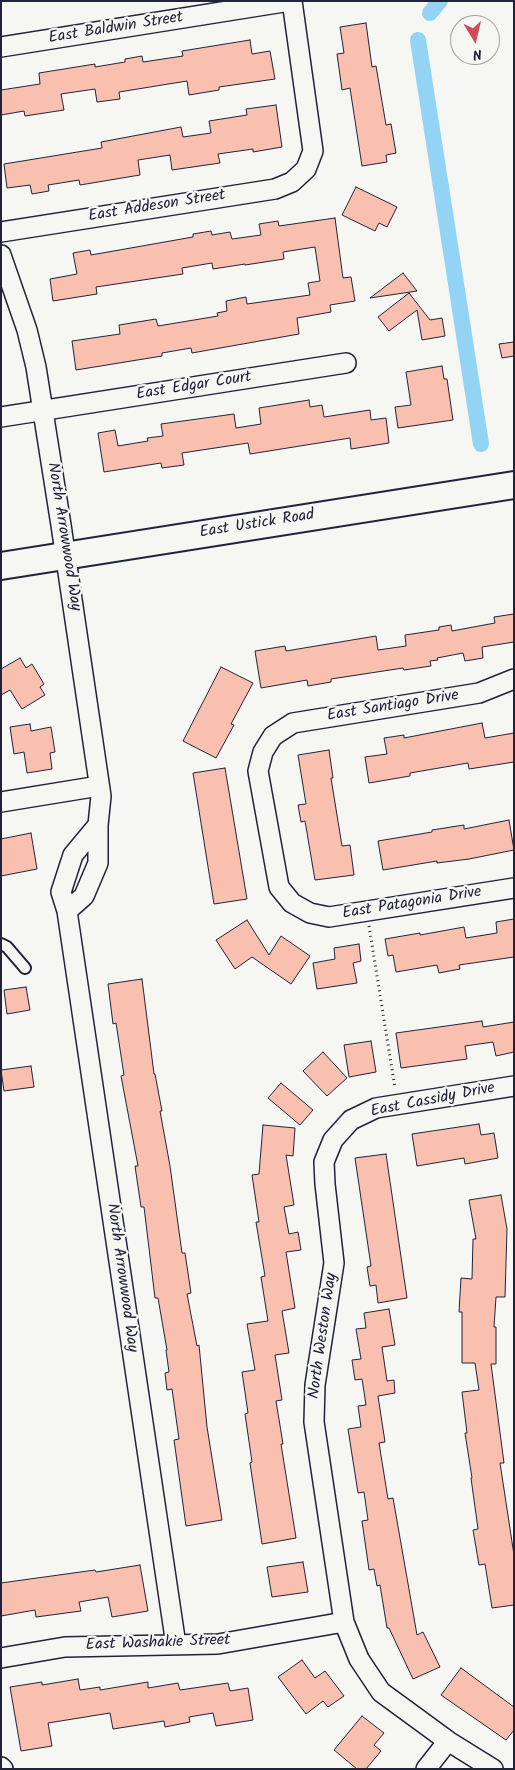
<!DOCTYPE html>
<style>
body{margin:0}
#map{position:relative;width:515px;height:1770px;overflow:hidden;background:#f6f6f2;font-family:Kalam,sans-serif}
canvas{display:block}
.frame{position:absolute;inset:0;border:2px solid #22223b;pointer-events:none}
.north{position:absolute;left:450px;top:15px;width:50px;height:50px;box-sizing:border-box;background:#f6f6f2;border:1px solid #a1a1a9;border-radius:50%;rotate:171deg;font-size:14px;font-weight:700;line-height:20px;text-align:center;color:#22223b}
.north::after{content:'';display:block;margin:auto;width:18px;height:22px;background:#d1495b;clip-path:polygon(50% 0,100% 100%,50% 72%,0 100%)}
</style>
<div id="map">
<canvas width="515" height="1770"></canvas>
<div class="frame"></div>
<div class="north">N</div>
</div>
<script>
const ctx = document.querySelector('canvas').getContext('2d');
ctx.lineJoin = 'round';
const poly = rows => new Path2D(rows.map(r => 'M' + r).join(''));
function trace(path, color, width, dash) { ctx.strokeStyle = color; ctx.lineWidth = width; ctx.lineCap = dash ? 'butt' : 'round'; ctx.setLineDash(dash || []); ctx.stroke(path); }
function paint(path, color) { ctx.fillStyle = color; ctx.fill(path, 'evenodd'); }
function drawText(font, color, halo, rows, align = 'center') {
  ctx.font = font + ' Kalam,sans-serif'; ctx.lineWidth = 4.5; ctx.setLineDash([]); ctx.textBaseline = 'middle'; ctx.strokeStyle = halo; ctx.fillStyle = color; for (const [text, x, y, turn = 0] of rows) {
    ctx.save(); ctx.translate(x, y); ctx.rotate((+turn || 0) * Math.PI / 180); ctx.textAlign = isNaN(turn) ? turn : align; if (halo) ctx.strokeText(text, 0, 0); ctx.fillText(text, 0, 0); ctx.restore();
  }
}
trace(poly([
 [430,13,440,1],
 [418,40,481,444]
]), '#93d4f4', 16);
const building = poly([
 [366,23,372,67,376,66,386,125,391,124,396,153,386,155,387,162,362,166,350,88,342,90,337,54,344,53,340,27,366,23],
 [250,40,252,54,270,51,275,79,219,87,219,90,189,95,187,81,119,92,120,99,97,102,95,89,61,94,64,110,25,116,24,111,1,115,1,90,40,84,39,73,95,64,95,67,125,62,125,59,142,56,143,62,183,56,182,51,250,40],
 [276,105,282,147,253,152,253,149,218,154,220,163,172,170,170,155,138,160,140,175,80,185,79,180,48,185,49,191,32,194,30,185,7,188,4,164,102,148,101,142,181,127,183,137,211,133,209,121,247,115,246,109,276,105],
 [356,187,397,207,387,227,379,223,375,231,342,215,356,187],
 [335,218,343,278,351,277,355,301,330,305,331,312,297,318,299,334,192,353,191,348,162,353,162,356,76,370,72,341,120,334,119,325,156,319,158,326,218,316,217,313,227,311,226,301,246,297,247,304,310,295,308,283,320,281,315,247,283,252,284,259,245,265,245,264,213,269,212,263,182,268,183,274,96,287,97,294,53,301,50,279,77,274,73,253,90,250,91,255,193,237,193,234,211,231,212,235,230,232,232,239,261,235,259,224,278,221,279,226,335,218],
 [403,273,417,291,370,298,403,273],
 [409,293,430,320,442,318,445,336,422,340,417,310,389,331,378,317,409,293],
 [514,342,514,356,502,358,499,344,514,342],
 [442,366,444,379,447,379,453,420,398,428,395,407,411,405,406,372,442,366],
 [309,400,310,407,322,405,324,417,370,410,371,420,386,418,389,443,351,449,350,438,250,454,248,443,182,453,184,465,162,468,161,463,104,472,98,433,115,430,118,446,148,441,147,438,163,436,161,424,234,414,236,428,261,424,259,408,309,400],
 [514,614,514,642,482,647,483,658,465,661,463,653,437,658,438,660,430,661,431,666,404,670,403,668,331,679,331,682,308,686,307,680,261,688,255,651,285,646,286,651,376,636,378,650,406,646,405,635,439,630,439,627,451,625,452,631,495,623,494,617,514,614],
 [20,658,26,668,32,664,44,684,40,687,45,695,22,709,10,690,1,695,1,669,20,658],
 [221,667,253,683,231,724,234,725,216,758,183,741,221,667],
 [482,723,485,738,514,733,514,762,469,769,468,763,410,773,410,776,369,783,365,757,387,754,384,738,404,735,404,738,482,723],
 [30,724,31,731,51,727,55,752,50,753,52,769,27,773,24,752,14,754,10,727,30,724],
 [329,750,333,778,331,778,342,846,350,845,354,875,315,880,305,821,301,822,298,805,306,804,298,755,329,750],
 [225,768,247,899,214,904,193,773,225,768],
 [509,820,514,850,469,859,437,863,437,861,383,870,378,841,432,832,432,830,464,825,464,829,509,820],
 [31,833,37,869,1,876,1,839,31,833],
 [514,919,514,957,459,965,460,969,439,973,437,965,396,972,393,955,388,956,385,939,420,933,420,935,464,927,466,938,497,933,496,922,514,919],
 [247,920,269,955,281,936,310,956,291,984,252,957,235,969,216,940,247,920],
 [359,944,361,961,353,963,357,983,317,989,313,963,335,959,334,948,359,944],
 [142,979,154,1074,155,1074,162,1111,160,1111,170,1166,182,1253,185,1253,191,1293,187,1294,197,1346,199,1345,207,1427,222,1520,186,1526,174,1440,179,1439,172,1389,167,1390,165,1373,169,1372,166,1350,167,1350,158,1298,155,1298,144,1207,141,1207,135,1166,138,1166,121,1076,124,1075,116,1023,113,1024,108,984,142,979],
 [26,987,30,1010,7,1014,4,990,26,987],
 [482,1021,483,1027,514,1022,514,1052,496,1056,493,1042,465,1046,467,1059,401,1068,396,1033,482,1021],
 [371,1041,376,1072,349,1077,344,1045,371,1041],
 [323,1052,347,1078,327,1096,303,1071,323,1052],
 [31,1066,34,1087,4,1091,1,1070,31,1066],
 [281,1083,313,1110,300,1125,268,1098,281,1083],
 [479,1124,481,1135,494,1133,498,1158,465,1164,464,1158,417,1166,412,1134,479,1124],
 [263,1125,295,1128,293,1156,286,1155,294,1205,284,1207,289,1234,298,1232,301,1250,286,1252,295,1308,282,1311,289,1353,275,1355,282,1400,276,1401,283,1444,281,1444,296,1538,262,1544,250,1463,252,1462,245,1414,248,1413,242,1372,255,1370,247,1324,268,1321,261,1277,265,1276,256,1222,259,1222,252,1175,259,1174,263,1125],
 [386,1154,407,1298,378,1303,376,1285,370,1286,367,1267,371,1266,355,1158,386,1154],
 [501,1195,507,1229,505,1297,496,1297,494,1327,496,1327,496,1364,491,1364,504,1463,500,1463,514,1555,514,1605,492,1608,485,1564,479,1565,473,1530,478,1529,471,1478,472,1478,465,1433,467,1433,462,1392,479,1390,475,1363,462,1363,462,1312,459,1312,461,1278,472,1279,473,1239,476,1239,469,1200,501,1195],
 [389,1309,395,1345,382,1347,387,1381,394,1380,395,1393,378,1396,385,1442,379,1443,388,1499,393,1498,417,1635,423,1632,440,1667,413,1679,389,1628,387,1628,380,1585,377,1586,374,1569,369,1570,362,1521,368,1520,364,1492,358,1493,348,1429,361,1427,358,1406,366,1405,362,1379,355,1380,352,1360,361,1359,356,1329,366,1328,364,1313,389,1309],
 [303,1562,308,1592,272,1597,267,1567,303,1562],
 [140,1565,148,1611,112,1617,108,1597,79,1602,81,1611,36,1617,35,1610,1,1616,1,1583,95,1570,96,1572,140,1565],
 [302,1660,315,1678,325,1671,344,1696,328,1707,323,1701,306,1714,278,1677,302,1660],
 [461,1668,514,1707,514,1730,506,1740,441,1695,461,1668],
 [78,1679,80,1690,100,1687,100,1690,148,1682,148,1688,178,1683,180,1690,228,1683,230,1691,248,1688,253,1720,216,1726,213,1713,189,1717,190,1722,165,1727,164,1721,113,1729,110,1713,48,1723,52,1746,21,1751,10,1687,42,1682,42,1685,78,1679],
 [362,1716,384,1733,374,1745,381,1751,366,1769,357,1769,334,1750,362,1716]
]);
paint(building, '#f9c0b0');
trace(building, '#22223b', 1);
const service = poly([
 [1,944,7,947,25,968]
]);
const minor = poly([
 [1,47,290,1],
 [1,232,275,189,292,182,306,169,313,151,292,1],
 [1,255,27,330,36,367,61,525,101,796,98,825],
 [1,417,346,363],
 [514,679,479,693,293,723,273,736,263,752,258,771,279,887,292,903,310,913,329,917,514,888],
 [1,802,99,786],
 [67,911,84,896,98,863,98,825,73,855,61,892,67,911,176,1645],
 [1,1658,65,1647,218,1644,344,1622],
 [1,1767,3,1769],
 [426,1769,448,1741],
 [493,1769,448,1741,381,1692,359,1659,344,1622,314,1422,315,1385,334,1263,325,1184,324,1162,333,1140,351,1120,376,1108,514,1086]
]);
const secondary = poly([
 [1,566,514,485]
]);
trace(service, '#22223b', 14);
trace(minor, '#22223b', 22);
trace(secondary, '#22223b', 30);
trace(poly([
 [369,926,395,1088]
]), '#22223b', 3, [1, 4]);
trace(service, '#f6f6f2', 10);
trace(minor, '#f6f6f2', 19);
trace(secondary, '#f6f6f2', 26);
drawText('16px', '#22223b', '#f6f6f2', [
 ["East Baldwin Street",116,29,-9],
 ["East Addeson Street",157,207,-9],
 ["East Edgar Court",194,387,-9],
 ["East Ustick Road",257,525,-9],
 ["North Arrowwood Way",63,537,81],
 ["East Santiago Drive",393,707,-9],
 ["East Patagonia Drive",412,904,-9],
 ["East Cassidy Drive",433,1101,-11],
 ["North Arrowwood Way",121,1278,82],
 ["North Weston Way",324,1336,-82],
 ["East Washakie Street",158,1644,-2]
]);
</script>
